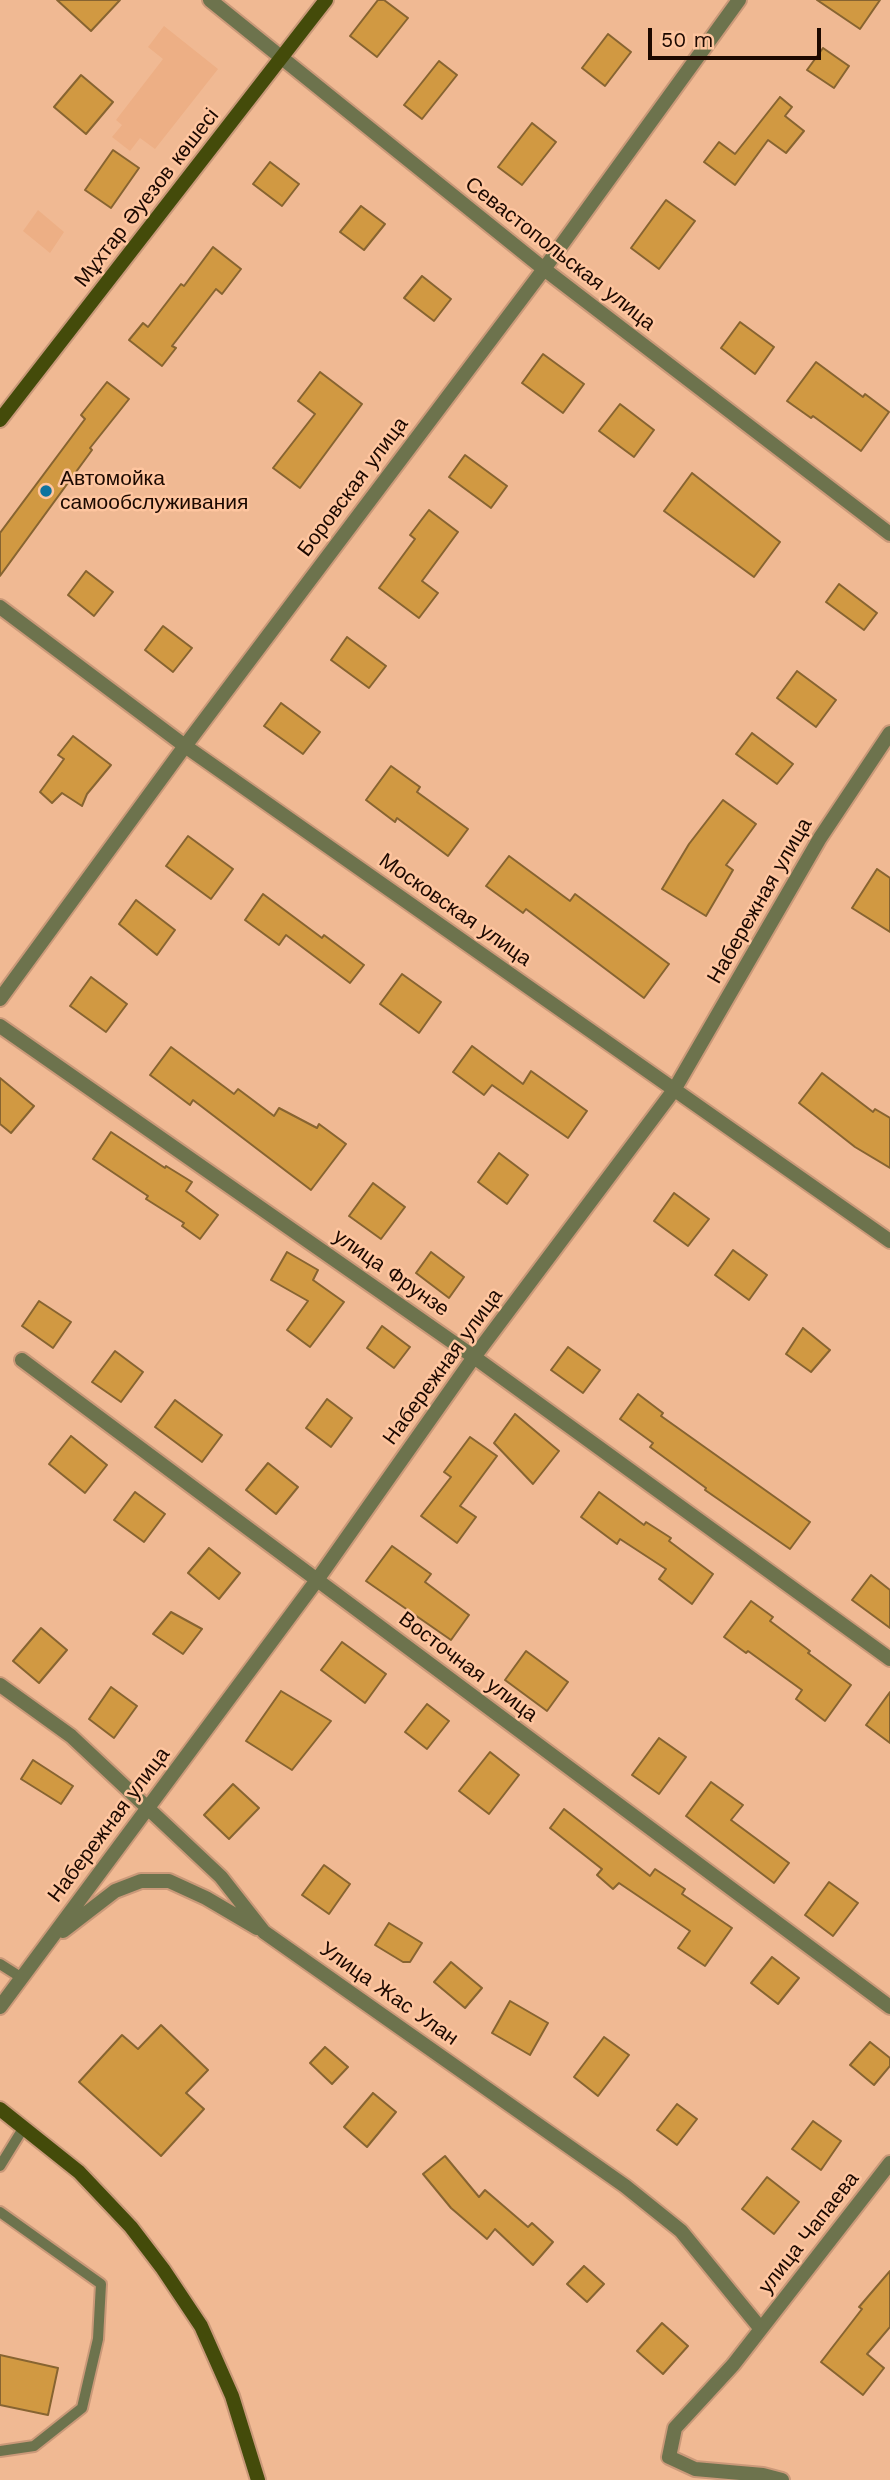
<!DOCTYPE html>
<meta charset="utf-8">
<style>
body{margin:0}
#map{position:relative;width:890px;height:2480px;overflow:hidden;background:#f0b993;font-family:"Work Sans",sans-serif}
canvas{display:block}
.scale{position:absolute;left:648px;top:28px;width:173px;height:32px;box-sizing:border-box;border:4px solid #1c0900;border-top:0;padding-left:9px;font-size:21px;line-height:24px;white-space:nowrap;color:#1c0900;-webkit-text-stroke:5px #fec59f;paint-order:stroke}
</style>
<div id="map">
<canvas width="890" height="2480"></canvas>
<div class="scale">50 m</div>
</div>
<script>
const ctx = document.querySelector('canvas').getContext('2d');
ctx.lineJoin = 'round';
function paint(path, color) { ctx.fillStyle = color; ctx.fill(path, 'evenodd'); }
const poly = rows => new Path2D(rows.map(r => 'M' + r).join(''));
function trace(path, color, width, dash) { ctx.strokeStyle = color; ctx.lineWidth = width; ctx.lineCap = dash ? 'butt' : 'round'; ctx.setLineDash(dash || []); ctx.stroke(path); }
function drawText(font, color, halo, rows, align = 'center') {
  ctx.font = font + ' "Work Sans",sans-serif'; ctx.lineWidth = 5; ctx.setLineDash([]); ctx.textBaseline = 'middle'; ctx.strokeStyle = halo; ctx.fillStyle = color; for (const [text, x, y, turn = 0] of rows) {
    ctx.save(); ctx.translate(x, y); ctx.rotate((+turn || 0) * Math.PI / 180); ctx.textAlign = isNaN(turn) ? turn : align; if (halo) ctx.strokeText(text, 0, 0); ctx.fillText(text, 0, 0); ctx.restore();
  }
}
paint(poly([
 [164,26,218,69,155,149,140,138,130,151,112,137,122,125,116,120,163,59,148,47],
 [38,210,64,232,50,253,23,231]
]), '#edaf85');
const building = poly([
 [57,0,120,0,91,31,57,0],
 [378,0,384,0,408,18,377,57,350,36,378,0],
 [817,0,880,0,860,29,817,0],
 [608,34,631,52,605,86,582,68,608,34],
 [823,48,849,66,834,88,807,70,823,48],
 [439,61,457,75,422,119,404,105,439,61],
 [81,75,113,102,86,134,54,107,81,75],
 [780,97,792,107,785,116,804,131,786,153,768,140,735,185,704,162,719,142,735,154,780,97],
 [532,123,556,142,522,185,498,167,532,123],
 [113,150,139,168,111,208,85,190,113,150],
 [270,162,299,184,282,206,253,184,270,162],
 [666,200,695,221,659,269,631,248,666,200],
 [361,206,385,224,364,250,340,232,361,206],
 [213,247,241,269,222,294,216,289,172,346,176,348,162,366,129,340,143,323,148,327,181,284,184,286,213,247],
 [422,276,451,299,434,321,404,298,422,276],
 [740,322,774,347,755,374,721,348,740,322],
 [543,354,584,384,563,413,522,383,543,354],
 [816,362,863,397,865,394,889,412,861,451,813,416,811,418,787,401,816,362],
 [320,372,362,404,300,488,273,468,315,414,298,401,320,372],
 [107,382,129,399,90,448,92,450,0,576,0,533,85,419,81,415,107,382],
 [620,404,654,430,634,457,599,431,620,404],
 [465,455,507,486,491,508,449,477,465,455],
 [692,473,780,542,754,577,664,511,692,473],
 [429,510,458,532,422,581,438,593,419,618,379,588,415,539,410,535,429,510],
 [86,571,113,592,94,616,68,595,86,571],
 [839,584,877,613,864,630,826,602,839,584],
 [163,626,192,648,173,672,145,650,163,626],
 [347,637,386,666,369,688,331,660,347,637],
 [797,671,836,700,816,727,777,698,797,671],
 [281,703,320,732,303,754,264,726,281,703],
 [752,733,793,764,777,784,736,754,752,733],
 [73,736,111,765,87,794,82,806,62,793,52,803,40,792,64,759,58,755,73,736],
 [391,766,420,787,417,792,468,829,448,856,397,818,395,822,366,800,391,766],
 [723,800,756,824,726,865,733,870,706,916,662,889,689,844,723,800],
 [188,836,233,869,211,899,166,866,188,836],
 [509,856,570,901,575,894,669,964,644,998,526,909,523,913,486,886,509,856],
 [877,869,890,878,890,932,852,908,877,869],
 [263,894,322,938,324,935,364,965,350,983,286,935,279,945,245,920,263,894],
 [136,900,175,930,157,955,119,924,136,900],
 [402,974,441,1002,419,1033,380,1004,402,974],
 [91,977,127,1004,106,1032,70,1006,91,977],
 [472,1046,523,1084,531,1071,587,1111,568,1138,492,1085,484,1095,453,1072,472,1046],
 [171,1047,234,1094,238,1089,274,1116,279,1108,317,1128,319,1124,346,1144,311,1190,193,1100,190,1105,150,1075,171,1047],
 [822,1073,873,1112,875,1109,890,1118,890,1168,855,1147,799,1103,822,1073],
 [0,1078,34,1106,11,1133,0,1124,0,1078],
 [111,1132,165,1168,166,1166,192,1182,186,1191,218,1215,200,1239,182,1226,184,1223,146,1199,148,1196,93,1159,111,1132],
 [499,1153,528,1175,507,1204,478,1182,499,1153],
 [373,1183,405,1207,381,1239,349,1216,373,1183],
 [674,1193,709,1219,688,1246,654,1221,674,1193],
 [733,1250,767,1275,749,1300,715,1275,733,1250],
 [287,1252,318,1270,313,1280,344,1302,310,1347,287,1330,308,1301,271,1280,287,1252],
 [431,1252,464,1277,449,1298,416,1273,431,1252],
 [39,1301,71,1322,53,1348,22,1326,39,1301],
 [382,1326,410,1347,394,1368,367,1348,382,1326],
 [803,1328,830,1350,811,1372,786,1354,803,1328],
 [568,1347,600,1370,583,1393,551,1370,568,1347],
 [115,1351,143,1372,121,1402,92,1382,115,1351],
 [638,1394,663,1413,661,1416,810,1522,790,1549,705,1490,706,1488,650,1447,653,1443,620,1419,638,1394],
 [327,1399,352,1418,331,1447,306,1428,327,1399],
 [175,1400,222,1435,202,1462,155,1427,175,1400],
 [515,1414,559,1451,533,1484,494,1443,515,1414],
 [71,1436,107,1465,85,1493,49,1464,71,1436],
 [470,1437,497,1456,460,1506,476,1517,457,1543,421,1516,451,1477,444,1472,470,1437],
 [268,1463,298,1487,276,1514,246,1490,268,1463],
 [135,1492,165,1514,144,1542,114,1520,135,1492],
 [599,1492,644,1525,646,1522,671,1538,669,1541,713,1574,692,1604,659,1579,666,1569,620,1539,617,1544,581,1517,599,1492],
 [392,1546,431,1574,425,1582,469,1615,451,1640,366,1581,392,1546],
 [209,1548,240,1573,219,1599,188,1573,209,1548],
 [871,1575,890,1590,890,1628,852,1600,871,1575],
 [751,1601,773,1617,770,1621,810,1651,808,1653,851,1685,825,1721,796,1699,802,1690,748,1651,746,1653,724,1637,751,1601],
 [171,1612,202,1629,183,1654,153,1634,171,1612],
 [41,1628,67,1650,39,1683,13,1661,41,1628],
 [342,1642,386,1674,365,1703,321,1670,342,1642],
 [526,1651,568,1682,547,1711,505,1680,526,1651],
 [111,1687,137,1706,114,1738,89,1719,111,1687],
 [281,1691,331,1721,292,1770,246,1741,281,1691],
 [890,1692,890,1743,866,1725,890,1692],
 [427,1704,449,1721,427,1749,405,1732,427,1704],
 [659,1738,686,1757,659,1794,632,1775,659,1738],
 [490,1752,519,1775,489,1814,459,1791,490,1752],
 [33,1760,73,1786,61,1804,21,1779,33,1760],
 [711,1782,743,1805,731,1820,789,1863,774,1883,686,1816,711,1782],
 [233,1784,259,1808,229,1839,204,1815,233,1784],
 [564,1809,650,1876,655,1869,685,1889,682,1894,732,1928,705,1966,678,1948,690,1931,619,1883,613,1889,597,1875,602,1869,550,1828,564,1809],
 [324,1865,350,1884,329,1914,302,1895,324,1865],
 [829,1882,858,1903,833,1936,805,1915,829,1882],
 [389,1923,422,1943,410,1962,403,1962,375,1945,389,1923],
 [772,1957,799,1978,778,2004,751,1983,772,1957],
 [451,1962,482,1988,465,2008,434,1982,451,1962],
 [510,2001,548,2023,530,2055,492,2033,510,2001],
 [161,2025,208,2070,186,2093,204,2109,161,2156,79,2082,122,2035,138,2049,161,2025],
 [604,2037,629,2055,598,2096,574,2077,604,2037],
 [870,2042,890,2058,890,2066,874,2085,850,2065,870,2042],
 [325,2047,348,2067,332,2084,310,2063,325,2047],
 [373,2093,396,2112,367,2147,344,2127,373,2093],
 [677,2104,697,2119,677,2145,657,2130,677,2104],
 [813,2121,841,2141,821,2170,792,2149,813,2121],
 [445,2156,479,2197,485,2190,528,2227,532,2223,553,2242,533,2265,495,2229,487,2239,451,2208,423,2174,445,2156],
 [767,2177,799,2202,774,2234,742,2209,767,2177],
 [584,2266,604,2284,587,2302,567,2284,584,2266],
 [890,2271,890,2327,867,2354,884,2368,863,2395,821,2362,862,2309,859,2307,890,2271],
 [662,2323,688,2346,663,2374,637,2351,662,2323],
 [0,2355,58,2368,48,2415,0,2405,0,2355]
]);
paint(building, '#d19942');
trace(building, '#876431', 2);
const lane = poly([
 [0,1964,22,1978],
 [0,2166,24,2127],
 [0,2212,101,2284,98,2339,82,2408,34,2446,0,2451]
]);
const street = poly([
 [210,0,544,269,890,534],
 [0,607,185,746,890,1241],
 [0,999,185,746,544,269,739,0],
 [0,1026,474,1357,890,1659],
 [22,1360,890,2007],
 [0,1685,71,1736,221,1877,264,1932,625,2186,681,2231,761,2329],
 [63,1931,115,1891,141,1881,169,1881,206,1898,257,1928],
 [0,2007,317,1580,474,1357,674,1090,820,838,890,733],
 [782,2480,763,2475,695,2469,669,2457,675,2428,733,2365,890,2163]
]);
const secondary = poly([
 [0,420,326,0],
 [0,2109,79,2172,131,2227,163,2269,201,2326,232,2396,258,2480]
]);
trace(lane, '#ca9979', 14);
trace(street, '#ca9979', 18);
trace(secondary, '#ca9979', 18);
trace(lane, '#6d734d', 10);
trace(street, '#6d734d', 14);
trace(secondary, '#444b0a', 14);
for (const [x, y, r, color] of [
 [46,491,7,"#0d739f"]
]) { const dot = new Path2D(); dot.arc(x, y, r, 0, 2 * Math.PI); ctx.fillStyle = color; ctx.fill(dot); trace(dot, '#fec59f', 2.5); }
drawText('21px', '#1c0900', '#fec59f', [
 ["Мұхтар Әуезов көшесі",147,198,-52],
 ["Севастопольская улица",560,254,38],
 ["Боровская улица",353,487,-53],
 ["Набережная улица",760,901,-60],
 ["Московская улица",455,910,35],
 ["улица Фрунзе",391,1273,35],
 ["Набережная улица",443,1367,-54],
 ["Восточная улица",468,1667,37],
 ["Набережная улица",109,1825,-53],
 ["Улица Жас Улан",389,1994,35],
 ["улица Чапаева",809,2233,-52]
]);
drawText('21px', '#1c0900', '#fec59f', [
 ["Автомойка",60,479],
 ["самообслуживания",60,503]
], 'left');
</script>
